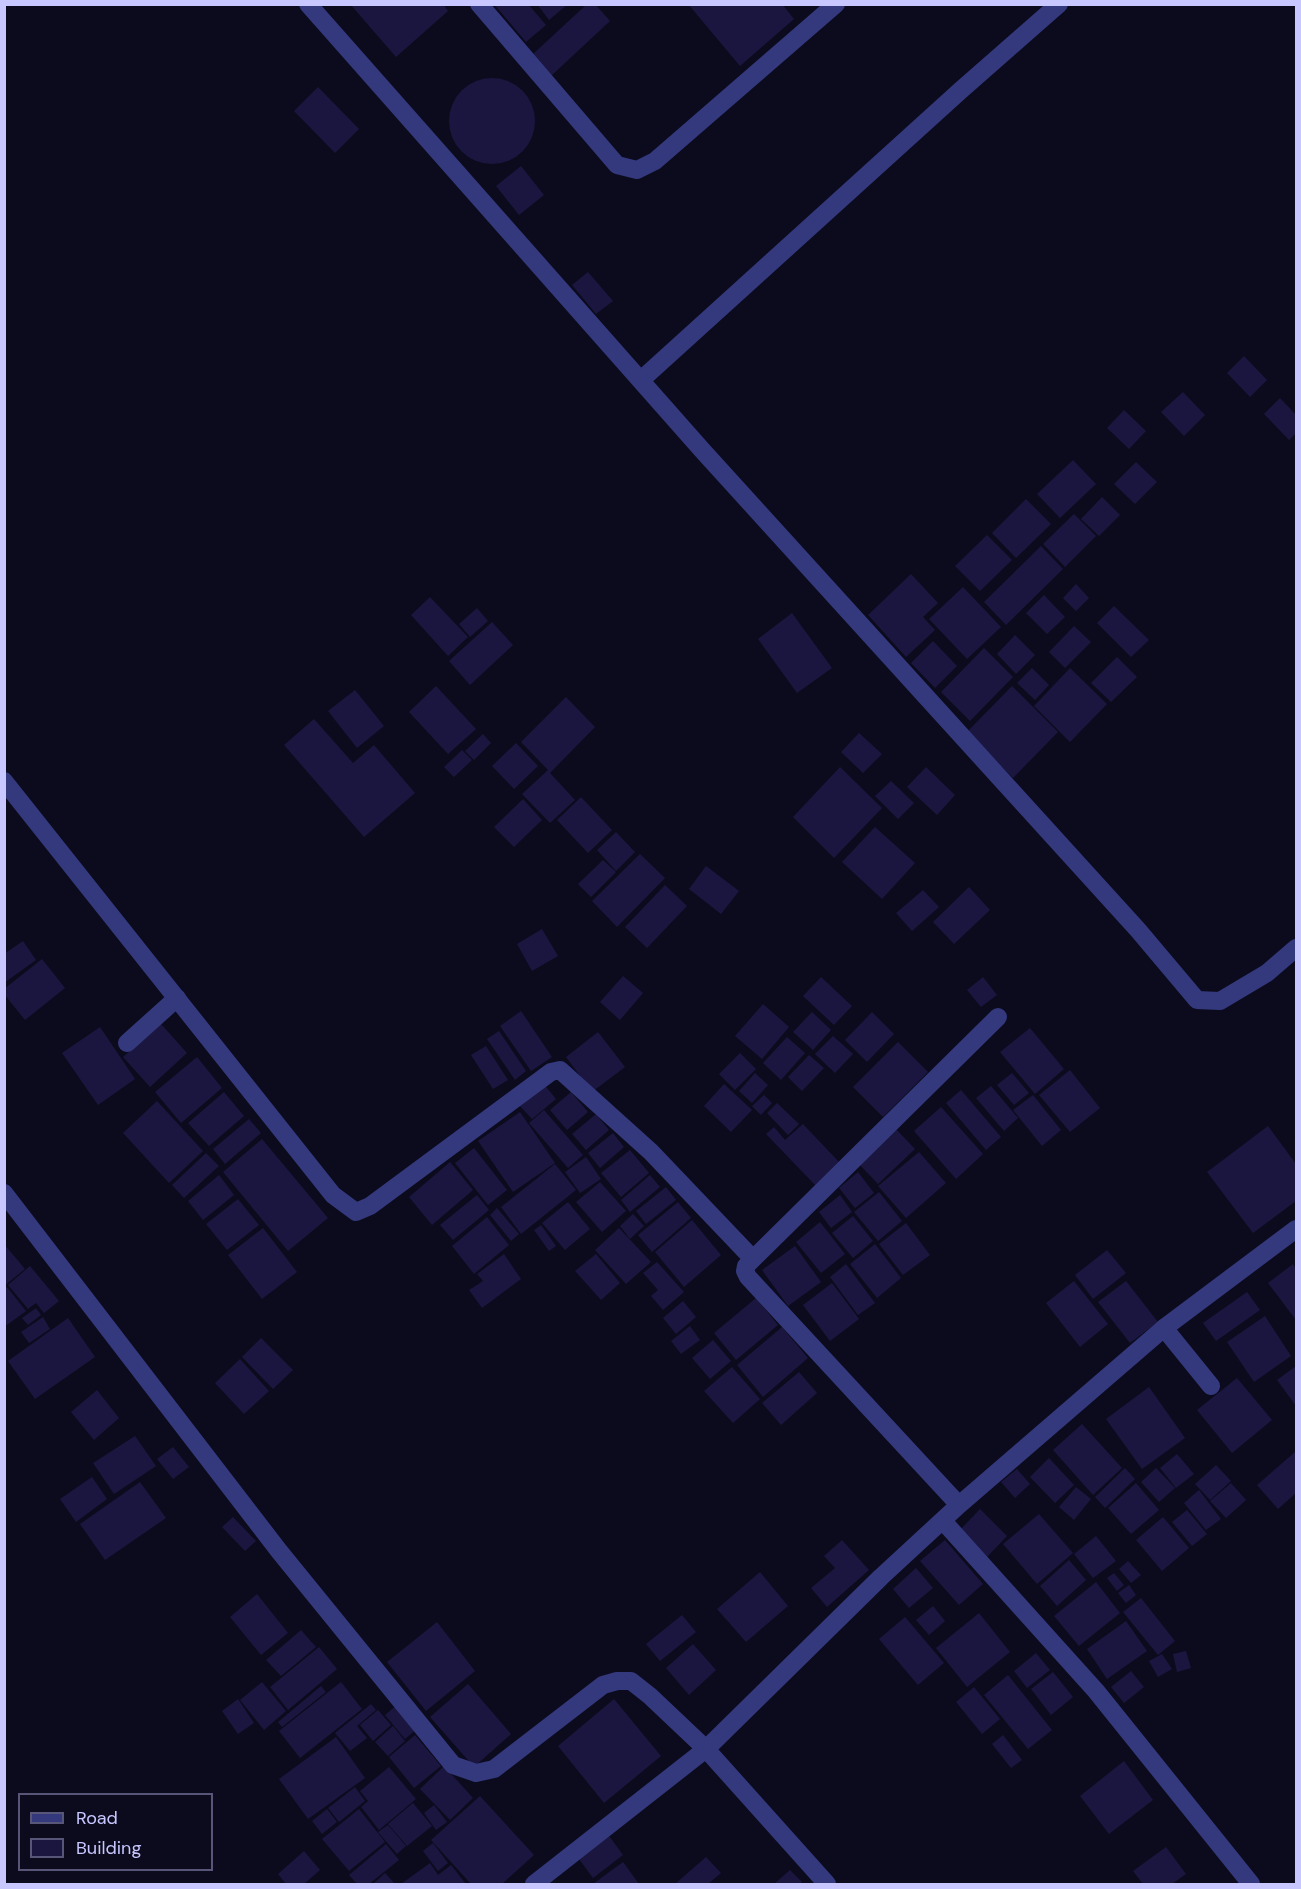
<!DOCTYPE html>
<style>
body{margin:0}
#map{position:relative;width:1301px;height:1889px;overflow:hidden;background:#0c0b1e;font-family:"DM Sans",sans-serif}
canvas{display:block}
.frame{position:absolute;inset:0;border:6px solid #c8c7ff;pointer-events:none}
.legend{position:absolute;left:18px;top:1793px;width:195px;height:78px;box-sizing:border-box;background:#0c0b1e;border:2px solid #575678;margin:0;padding:8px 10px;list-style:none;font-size:18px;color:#c8c7ff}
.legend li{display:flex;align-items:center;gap:12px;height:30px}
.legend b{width:30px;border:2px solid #575678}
</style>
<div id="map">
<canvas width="1301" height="1889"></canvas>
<div class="frame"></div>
<ul class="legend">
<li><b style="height:8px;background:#34397e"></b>Road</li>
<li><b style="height:16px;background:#1a163f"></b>Building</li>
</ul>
</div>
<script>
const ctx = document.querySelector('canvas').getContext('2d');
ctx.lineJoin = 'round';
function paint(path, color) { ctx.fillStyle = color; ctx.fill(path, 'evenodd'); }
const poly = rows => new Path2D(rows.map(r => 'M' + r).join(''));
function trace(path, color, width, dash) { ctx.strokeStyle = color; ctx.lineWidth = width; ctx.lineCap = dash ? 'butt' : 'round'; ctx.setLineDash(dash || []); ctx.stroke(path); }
paint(poly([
 [350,4,443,4,448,11,396,57],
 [494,4,528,4,546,25,526,42],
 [537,4,568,4,549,20],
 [587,4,595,4,610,21,551,76,532,55],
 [688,4,782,4,794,19,740,66],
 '449 121a43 43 0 1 1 86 0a43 43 0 1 1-86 0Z',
 [318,87,359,129,335,153,294,111],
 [521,166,544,195,519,215,496,186],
 [588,272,613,301,596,314,572,285],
 [1244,356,1267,380,1250,397,1227,373],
 [1183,392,1205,415,1184,436,1161,412],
 [1280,398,1296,415,1296,433,1289,440,1264,414],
 [1124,410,1146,431,1129,449,1107,428],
 [1073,460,1096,484,1060,518,1037,494],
 [1136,462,1157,482,1135,504,1114,484],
 [1102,497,1120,515,1099,536,1081,519],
 [1026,499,1051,524,1016,558,992,533],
 [1074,514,1096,536,1065,567,1043,544],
 [987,535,1012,560,980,591,955,566],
 [1041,546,1063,569,1006,625,984,602],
 [911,574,938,603,923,617,935,630,906,657,868,615],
 [1076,584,1089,598,1076,611,1063,598],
 [963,587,1001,627,967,659,929,619],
 [1044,595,1065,617,1047,634,1026,613],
 [430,597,468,637,448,656,411,615],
 [1114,606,1149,640,1131,657,1097,623],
 [477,608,488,621,470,637,459,624],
 [792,613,832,668,797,693,758,639],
 [492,622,513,645,470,685,449,661],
 [1074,626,1091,642,1065,668,1049,652],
 [1015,635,1035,655,1016,674,997,654],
 [933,641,957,666,935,688,911,663],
 [984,648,1013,677,970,721,941,692],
 [1117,657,1137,677,1111,702,1091,683],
 [1032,668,1049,685,1035,700,1017,683],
 [1070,668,1107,704,1070,742,1034,706],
 [436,686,476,729,448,754,409,712],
 [1012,686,1058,732,1013,778,967,732],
 [355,690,384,726,357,748,328,711],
 [566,697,595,727,550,773,575,800,550,823,522,794,548,770,521,742],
 [314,719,353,763,374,745,415,793,364,837,284,745],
 [859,733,882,754,863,773,841,752],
 [483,734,491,743,474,760,465,751],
 [516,743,538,766,514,789,492,766],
 [462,750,472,760,454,777,444,767],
 [840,767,882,808,834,858,793,817],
 [926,767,955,795,937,815,907,787],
 [891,781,914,803,898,819,875,796],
 [581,797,612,830,588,853,557,820],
 [523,799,542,820,514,847,494,827],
 [875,827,915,863,882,899,842,862],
 [616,832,635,852,616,871,597,850],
 [640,854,665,878,617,927,592,901],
 [603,860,616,872,591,897,578,884],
 [706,866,739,891,721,914,689,889],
 [665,885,687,906,647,948,625,927],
 [969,887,990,910,954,944,933,922],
 [923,890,939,907,912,931,896,913],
 [542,929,558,956,532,971,517,944],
 [23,941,36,960,4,983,4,954],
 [42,959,65,988,25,1020,4,994,4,989],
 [623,976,643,993,620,1020,600,1002],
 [821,977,852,1006,834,1025,803,996],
 [983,977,997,995,981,1007,967,990],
 [763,1004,789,1027,762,1059,735,1036],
 [521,1011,552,1057,531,1071,500,1026],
 [812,1012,831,1030,813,1050,793,1032],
 [872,1012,894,1034,867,1062,845,1040],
 [161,1024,187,1053,150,1087,123,1057],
 [100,1027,135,1079,98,1105,62,1053],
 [1030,1028,1064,1069,1035,1094,1000,1052],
 [499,1031,526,1071,515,1080,487,1039],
 [598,1032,625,1067,592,1092,566,1057],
 [833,1036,853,1054,835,1073,815,1054],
 [787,1037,805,1053,781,1080,763,1063],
 [898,1042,928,1072,883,1117,853,1087],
 [486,1046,508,1080,493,1089,471,1055],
 [740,1053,756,1069,735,1090,719,1074],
 [809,1055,824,1068,802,1091,788,1077],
 [197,1057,222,1088,181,1123,155,1092],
 [1070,1070,1100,1108,1070,1132,1039,1095],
 [755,1073,768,1085,752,1103,739,1091],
 [1012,1073,1029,1093,1014,1105,997,1085],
 [543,1083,556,1099,532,1119,518,1104],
 [724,1084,752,1110,731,1132,704,1106],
 [991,1086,1018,1118,1004,1131,976,1098],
 [961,1090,1001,1137,986,1150,946,1103],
 [224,1092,244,1116,209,1146,188,1123],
 [571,1092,588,1112,567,1130,550,1110],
 [764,1095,772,1103,761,1115,752,1106],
 [1033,1095,1061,1130,1042,1146,1013,1110],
 [157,1101,203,1151,169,1183,123,1133],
 [777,1103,799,1124,788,1135,767,1113],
 [941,1107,983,1154,956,1179,914,1131],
 [544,1110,583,1155,568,1168,529,1123],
 [520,1112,555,1163,513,1192,478,1141],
 [596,1114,609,1130,586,1150,572,1134],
 [249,1119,261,1133,225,1164,213,1149],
 [803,1124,840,1163,816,1186,766,1134,774,1127,785,1140],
 [1268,1126,1296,1164,1296,1201,1253,1233,1207,1172],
 [896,1129,915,1149,878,1184,859,1164],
 [613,1133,624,1147,600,1168,588,1153],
 [262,1139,328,1218,288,1251,223,1172],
 [474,1148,507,1190,488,1205,455,1163],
 [630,1150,649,1173,621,1197,601,1173],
 [919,1152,946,1183,906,1218,878,1186],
 [206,1153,219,1166,184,1198,172,1185],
 [586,1157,601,1179,580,1193,565,1172],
 [450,1162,473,1190,432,1225,409,1197],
 [555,1164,576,1190,521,1234,501,1207],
 [858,1172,874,1193,855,1208,839,1188],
 [219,1175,234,1195,203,1220,188,1201],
 [650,1175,660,1187,630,1212,621,1200],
 [600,1182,626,1211,602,1232,576,1202],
 [666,1187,676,1200,646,1224,636,1211],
 [879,1192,902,1221,878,1241,854,1212],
 [477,1195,489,1210,453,1240,440,1225],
 [840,1195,852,1212,831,1228,819,1212],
 [238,1199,259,1225,227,1250,206,1224],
 [568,1202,590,1229,565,1250,542,1223],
 [678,1202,691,1218,652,1252,638,1235],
 [497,1208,519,1234,511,1241,490,1215],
 [633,1214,644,1226,630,1239,620,1226],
 [853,1216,873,1241,853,1258,832,1233],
 [487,1217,509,1245,474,1274,452,1246],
 [692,1220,721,1255,684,1287,655,1252],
 [820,1222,845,1254,821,1273,796,1242],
 [906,1223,930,1255,903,1275,879,1244],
 [541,1225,556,1246,549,1251,534,1230],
 [263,1228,297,1272,262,1299,228,1255],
 [619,1228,651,1262,626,1284,595,1250],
 [4,1244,25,1269,4,1286],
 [875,1244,901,1278,877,1298,850,1264],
 [795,1246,821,1282,788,1306,762,1270],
 [1107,1250,1126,1273,1093,1299,1075,1275],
 [504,1254,521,1279,482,1308,469,1290,483,1281,477,1274],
 [596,1254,620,1283,601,1300,575,1271],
 [657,1262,684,1292,663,1310,651,1296,658,1290,643,1273],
 [846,1264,875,1303,858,1315,830,1277],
 [1293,1264,1296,1269,1296,1320,1268,1283],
 [30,1266,59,1301,44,1313,36,1303,28,1309,8,1285],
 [1074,1281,1108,1324,1080,1347,1046,1303],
 [1126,1281,1158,1322,1130,1343,1098,1302],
 [832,1283,859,1319,830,1341,803,1305],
 [7,1287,26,1311,7,1325,4,1322,4,1290],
 [1247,1292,1260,1310,1216,1341,1203,1323],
 [756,1298,778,1325,736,1360,714,1333],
 [683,1301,696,1317,676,1334,663,1318],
 [36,1308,41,1315,28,1325,22,1318],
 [1265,1316,1291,1356,1254,1382,1227,1342],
 [43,1317,50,1329,29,1343,21,1332],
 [68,1318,95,1357,35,1399,8,1361],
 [690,1326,700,1340,681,1354,671,1341],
 [782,1327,808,1358,763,1397,737,1365],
 [261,1338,293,1370,273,1389,242,1357],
 [713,1340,731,1361,710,1379,692,1358],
 [240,1359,269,1391,244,1414,215,1383],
 [1296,1366,1296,1406,1277,1380],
 [732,1367,760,1399,733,1423,704,1391],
 [799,1372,817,1393,781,1425,762,1403],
 [1237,1378,1272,1420,1232,1453,1197,1410],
 [1149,1387,1185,1438,1142,1469,1106,1419],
 [97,1390,119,1418,94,1440,71,1412],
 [1082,1424,1122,1468,1093,1495,1053,1450],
 [135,1436,156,1466,114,1494,93,1463],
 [173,1447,189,1467,173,1479,157,1459],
 [1295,1452,1296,1454,1296,1493,1278,1509,1257,1485],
 [1177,1454,1194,1474,1176,1488,1160,1468],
 [1049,1458,1074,1485,1055,1503,1030,1477],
 [1216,1465,1231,1481,1210,1500,1195,1484],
 [1125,1468,1135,1479,1105,1508,1095,1497],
 [1156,1468,1175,1488,1159,1502,1141,1482],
 [1017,1469,1030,1484,1015,1498,1001,1482],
 [92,1477,107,1499,76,1522,60,1499],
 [140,1482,166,1518,105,1560,80,1524],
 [1136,1483,1159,1510,1131,1534,1108,1508],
 [1231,1483,1246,1500,1226,1518,1210,1501],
 [1076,1487,1091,1499,1074,1520,1059,1507],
 [1199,1490,1221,1519,1206,1530,1184,1503],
 [980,1509,1007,1536,987,1557,960,1530],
 [1187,1510,1207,1534,1192,1546,1172,1522],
 [1039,1514,1073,1553,1037,1584,1003,1544],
 [233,1517,256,1541,245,1551,222,1527],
 [1163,1517,1189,1548,1162,1571,1136,1540],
 [1096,1536,1116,1561,1093,1578,1074,1554],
 [842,1540,869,1570,827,1607,811,1588,835,1568,824,1556],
 [945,1540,983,1584,959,1605,920,1561],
 [1069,1560,1086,1580,1057,1606,1040,1586],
 [1128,1561,1141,1575,1131,1583,1119,1569],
 [916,1568,933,1588,909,1608,893,1589],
 [760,1572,788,1606,746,1642,717,1609],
 [1114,1573,1124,1585,1117,1591,1107,1578],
 [1096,1582,1120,1613,1079,1646,1054,1616],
 [1129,1585,1136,1595,1126,1603,1118,1593],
 [257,1594,288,1633,261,1655,230,1617],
 [1141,1598,1175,1641,1158,1655,1123,1612],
 [933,1606,945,1621,929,1635,916,1620],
 [979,1613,1010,1652,967,1687,936,1648],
 [682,1615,696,1632,660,1661,646,1644],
 [905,1617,944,1663,918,1685,879,1639],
 [1126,1621,1147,1651,1107,1679,1087,1649],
 [437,1622,475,1671,426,1711,387,1662],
 [301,1630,316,1647,281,1676,266,1660],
 [693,1644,716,1670,689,1695,666,1668],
 [319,1647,337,1669,288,1710,270,1687],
 [1186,1651,1191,1668,1177,1672,1173,1654],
 [1036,1653,1050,1670,1027,1688,1014,1671],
 [1162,1654,1172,1669,1158,1677,1149,1661],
 [1131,1671,1144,1687,1124,1703,1111,1687],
 [1053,1672,1073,1697,1051,1715,1031,1689],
 [1008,1675,1052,1730,1028,1749,984,1695],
 [262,1682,286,1711,264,1730,240,1700],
 [341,1682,362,1709,300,1758,279,1731],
 [468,1684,511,1734,474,1767,430,1717],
 [321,1686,326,1692,282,1727,278,1722],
 [974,1687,1000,1719,982,1734,956,1702],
 [238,1699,254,1723,238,1734,222,1711],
 [614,1699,661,1756,604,1803,558,1746],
 [371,1704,376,1710,357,1726,367,1738,350,1751,335,1733],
 [398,1704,418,1728,405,1739,385,1715],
 [378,1710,391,1725,373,1741,360,1725],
 [393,1726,405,1741,388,1756,375,1742],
 [415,1735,441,1766,414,1788,389,1757],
 [1003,1735,1022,1760,1011,1768,992,1744],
 [336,1737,365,1778,308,1819,279,1779],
 [1124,1761,1153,1800,1109,1834,1080,1796],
 [444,1766,473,1798,450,1820,420,1789],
 [389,1767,416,1799,379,1830,361,1807,368,1801,360,1791],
 [355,1787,365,1801,339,1822,328,1808],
 [480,1796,534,1855,502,1884,471,1884,431,1840],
 [413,1803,432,1826,407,1846,388,1824],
 [434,1805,447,1822,436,1830,424,1813],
 [327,1809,337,1822,322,1834,312,1821],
 [359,1809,385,1842,349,1871,322,1839],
 [388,1825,406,1846,397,1854,378,1832],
 [609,1836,623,1855,593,1878,579,1859],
 [433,1843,448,1863,438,1871,423,1851],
 [386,1844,399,1860,369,1884,357,1884,349,1875],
 [1166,1847,1186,1874,1172,1884,1143,1884,1133,1871],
 [304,1851,320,1870,304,1884,286,1884,278,1874],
 [706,1857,721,1873,708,1884,675,1884],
 [623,1862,639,1884,593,1884],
 [430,1863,438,1875,451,1865,466,1884,401,1884],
 [790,1870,802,1882,799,1884,774,1884],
 [385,1873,395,1884,373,1884]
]), '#1a163f');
trace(poly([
 [641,380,961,90,1059,4],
 [127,1043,177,998],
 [1164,1328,1211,1386]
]), '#34397e', 18);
trace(poly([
 [308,4,702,450,1138,930,1197,1000,1220,1001,1267,973,1296,948],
 [479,4,617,165,637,170,655,161,836,4],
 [4,781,333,1195,356,1212,370,1206,551,1072,560,1070,651,1152,753,1259],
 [4,1193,279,1551,453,1765,476,1773,494,1769,603,1685,617,1681,631,1681,650,1696,706,1749,827,1884],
 [959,1505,748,1277,745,1271,746,1266,753,1259,998,1017],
 [943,1521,1096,1691,1251,1884],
 [534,1884,706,1749,881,1577,959,1505,1164,1328,1296,1229]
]), '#34397e', 18);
</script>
